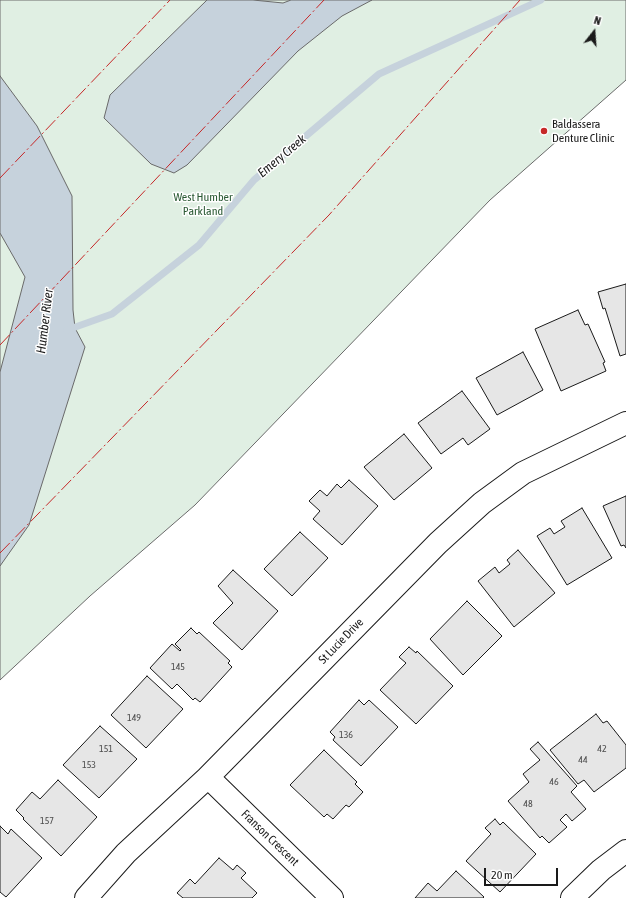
<!DOCTYPE html>
<style>
body{margin:0}
#map{position:relative;width:626px;height:898px;overflow:hidden;background:#fff;font-family:"Asap Condensed",sans-serif}
canvas{display:block}
.north{position:absolute;left:574px;top:12px;width:40px;height:40px;-webkit-text-stroke:3px #fff;paint-order:stroke;rotate:17deg;font-size:11px;font-weight:700;line-height:16px;text-align:center;color:#1a1a1a}
.north::after{content:'';display:block;margin:auto;width:14px;height:18px;background:#1a1a1a;clip-path:polygon(50% 0,100% 100%,50% 72%,0 100%)}
.scale{position:absolute;left:484px;top:868px;width:74px;height:18px;box-sizing:border-box;border:2px solid #1a1a1a;border-top:0;padding-left:5px;font-size:12px;line-height:14px;white-space:nowrap;color:#1a1a1a;-webkit-text-stroke:3px #fff;paint-order:stroke}
</style>
<div id="map">
<canvas width="626" height="898"></canvas>
<div class="north">N</div>
<div class="scale">20 m</div>
</div>
<script>
const ctx = document.querySelector('canvas').getContext('2d');
ctx.lineJoin = 'round';
function paint(path, color) { ctx.fillStyle = color; ctx.fill(path, 'evenodd'); }
const poly = rows => new Path2D(rows.map(r => 'M' + r).join(''));
function trace(path, color, width, dash) { ctx.strokeStyle = color; ctx.lineWidth = width; ctx.lineCap = dash ? 'butt' : 'round'; ctx.setLineDash(dash || []); ctx.stroke(path); }
function drawText(font, color, halo, rows, align = 'center') {
  ctx.font = font + ' "Asap Condensed",sans-serif'; ctx.lineWidth = 3; ctx.setLineDash([]); ctx.textBaseline = 'middle'; ctx.strokeStyle = halo; ctx.fillStyle = color; for (const [text, x, y, turn = 0] of rows) {
    ctx.save(); ctx.translate(x, y); ctx.rotate((+turn || 0) * Math.PI / 180); ctx.textAlign = isNaN(turn) ? turn : align; if (halo) ctx.strokeText(text, 0, 0); ctx.fillText(text, 0, 0); ctx.restore();
  }
}
const green = poly([
 [0,0,626,0,626,80,490,200,195,505,90,596,0,680,0,0]
]);
paint(green, '#e0efe3');
trace(green, '#6a6a6a', 1);
const water = poly([
 [207,0,253,0,283,3,291,0,372,0,342,16,298,51,187,165,174,173,151,164,104,118,110,95,207,0],
 [0,76,37,126,72,196,73,310,75,328,85,347,29,525,0,566,0,372,25,277,0,233,0,76]
]);
paint(water, '#c6d2dc');
trace(water, '#6a6a6a', 1);
trace(poly([
 [67,330,112,314,199,245,254,180,379,74,541,0]
]), '#c6d2dc', 7);
const building = poly([
 [626,284,626,354,620,356,605,308,603,309,598,292,626,284],
 [578,310,585,325,588,324,605,362,603,363,606,371,561,391,535,329,578,310],
 [523,352,543,390,497,415,476,378,523,352],
 [462,391,490,429,468,445,463,438,441,454,418,423,462,391],
 [404,434,432,468,394,500,364,467,404,434],
 [349,480,378,506,342,545,313,519,320,511,309,501,320,490,327,496,337,484,341,488,349,480],
 [626,496,626,548,624,545,621,546,603,506,626,496],
 [582,508,612,558,567,585,537,536,550,528,554,534,565,527,561,521,582,508],
 [300,532,328,558,292,596,264,569,300,532],
 [518,550,555,593,514,627,478,581,495,567,499,573,510,564,507,560,518,550],
 [233,570,278,611,242,650,213,623,233,603,218,586,233,570],
 [467,601,502,636,463,675,430,639,467,601],
 [191,628,197,634,199,632,230,661,228,663,232,667,200,702,195,698,193,700,177,684,172,689,150,668,172,644,180,651,181,650,175,644,191,628],
 [409,647,416,653,417,651,453,686,416,724,380,690,406,663,399,657,409,647],
 [147,676,183,709,146,748,111,715,147,676],
 [359,700,364,705,369,700,398,727,361,766,333,740,335,737,330,732,359,700],
 [596,714,603,723,607,721,626,745,626,768,594,792,584,780,578,784,550,750,596,714],
 [100,726,137,759,99,798,63,765,100,726],
 [538,742,577,786,571,792,586,809,572,821,566,814,560,820,567,827,549,843,542,836,540,838,508,801,529,782,523,774,540,760,530,749,538,742],
 [324,750,357,782,355,784,363,792,349,807,346,805,333,819,327,814,324,817,290,785,324,750],
 [58,780,97,817,61,856,23,819,24,818,16,810,32,792,40,799,58,780],
 [495,819,500,825,503,822,536,854,500,892,466,861,491,834,485,828,495,819],
 [0,826,8,834,11,829,42,858,6,897,0,892,0,826],
 [219,858,233,870,237,865,246,873,241,878,257,893,252,898,183,898,177,893,190,879,195,884,219,858],
 [456,871,484,897,483,898,415,898,428,883,437,891,456,871]
]);
paint(building, '#e6e6e6');
trace(building, '#1a1a1a', 1);
const street = poly([
 [208,777,332,898],
 [86,898,126,853,208,777,438,543,482,503,523,473,626,423],
 [572,898,601,870,626,851]
]);
trace(street, '#1a1a1a', 24);
trace(street, '#fff', 22);
trace(poly([
 [0,178,170,0],
 [0,345,324,0],
 [0,553,329,215,520,0]
]), '#c62828', 1, [14, 3, 2, 3]);
for (const [x, y, r, color] of [
 [544,131,4,"#c62828"]
]) { const dot = new Path2D(); dot.arc(x, y, r, 0, 2 * Math.PI); ctx.fillStyle = color; ctx.fill(dot); trace(dot, '#fff', 1.5); }
drawText('10px', '#4d4d4d', null, [
 ["145",178,667],
 ["149",134,718],
 ["136",346,735],
 ["151",106,749],
 ["42",602,749],
 ["44",583,760],
 ["153",89,765],
 ["46",554,782],
 ["48",528,804],
 ["157",47,821]
]);
drawText('12px', '#1a1a1a', '#fff', [
 ["Baldassera",552,124],
 ["Denture Clinic",552,138]
], 'left');
drawText('12px', '#2b5a34', '#fff', [
 ["West Humber",203,197],
 ["Parkland",203,211]
]);
drawText('12px', '#1a1a1a', '#fff', [
 ["St Lucie Drive",341,641,-46],
 ["Franson Crescent",270,838,44]
]);
drawText('italic 13px', '#1a1a1a', '#fff', [
 ["Emery Creek",282,156,-40],
 ["Humber River",45,321,-83]
]);
</script>
